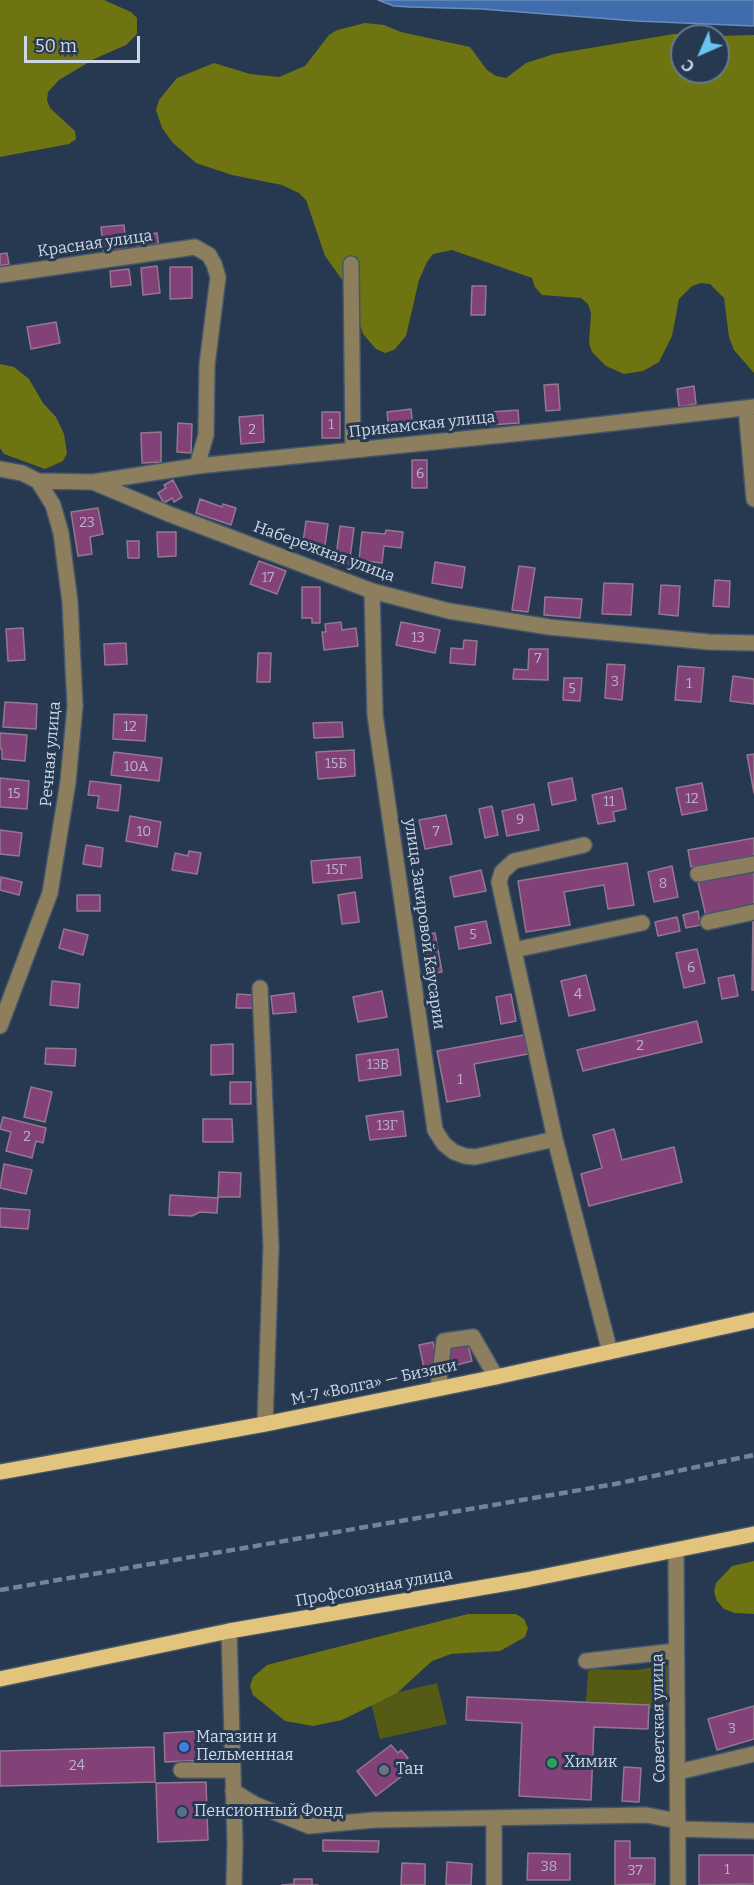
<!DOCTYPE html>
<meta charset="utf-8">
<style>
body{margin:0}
#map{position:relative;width:754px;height:1885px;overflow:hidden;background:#263950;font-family:Bitter,serif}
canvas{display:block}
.north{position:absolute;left:670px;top:24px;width:60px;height:60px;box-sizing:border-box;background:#263950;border:2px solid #68798c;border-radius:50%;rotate:225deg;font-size:16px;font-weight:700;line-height:24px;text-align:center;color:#ccd8e7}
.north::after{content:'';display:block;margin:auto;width:21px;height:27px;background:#69c3f1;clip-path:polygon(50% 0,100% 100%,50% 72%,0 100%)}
.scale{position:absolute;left:24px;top:36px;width:116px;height:27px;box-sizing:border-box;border:3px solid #ccd8e7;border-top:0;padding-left:8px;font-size:18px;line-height:21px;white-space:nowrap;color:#ccd8e7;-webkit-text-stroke:4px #263950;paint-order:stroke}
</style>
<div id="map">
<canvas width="754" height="1885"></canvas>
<div class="north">С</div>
<div class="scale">50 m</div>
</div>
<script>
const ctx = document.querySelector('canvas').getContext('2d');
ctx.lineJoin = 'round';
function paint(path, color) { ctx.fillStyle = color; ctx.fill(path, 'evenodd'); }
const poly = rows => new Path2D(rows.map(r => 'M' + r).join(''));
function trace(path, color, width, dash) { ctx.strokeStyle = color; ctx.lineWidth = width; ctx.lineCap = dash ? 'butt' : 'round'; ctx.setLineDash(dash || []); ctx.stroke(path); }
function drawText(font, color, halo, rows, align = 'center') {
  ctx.font = font + ' Bitter,serif'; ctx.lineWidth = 6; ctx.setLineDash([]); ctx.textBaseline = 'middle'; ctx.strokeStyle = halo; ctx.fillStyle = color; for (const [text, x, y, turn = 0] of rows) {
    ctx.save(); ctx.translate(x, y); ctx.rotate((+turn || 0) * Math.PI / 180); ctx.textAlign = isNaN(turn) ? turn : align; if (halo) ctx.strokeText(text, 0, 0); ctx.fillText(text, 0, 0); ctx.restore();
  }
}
paint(poly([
 [668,1664,670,1703,662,1709,602,1706,601,1702,586,1701,588,1671,592,1669,637,1670],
 [437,1683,447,1724,380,1739,370,1699]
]), '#555a15');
paint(poly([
 [0,0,104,0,131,12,137,18,137,34,126,45,94,59,59,80,48,92,47,100,50,108,75,131,76,139,69,144,0,157],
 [365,23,384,25,401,32,470,47,487,70,496,76,506,78,526,63,554,54,674,34,713,36,682,36,682,72,718,72,718,36,754,35,754,373,734,350,729,337,724,298,710,284,701,283,692,286,679,299,672,336,659,362,643,371,624,374,606,366,592,352,589,343,591,313,588,304,581,298,542,295,535,287,532,278,452,250,433,254,427,262,419,280,406,336,394,350,385,353,376,349,363,334,348,288,325,256,306,200,299,193,282,185,232,175,196,163,173,143,162,128,156,110,159,100,177,78,214,63,250,74,279,77,305,66,329,35,337,30],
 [0,364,14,367,29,379,43,403,56,417,64,434,67,453,63,461,45,469,4,454,0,448],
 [754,1561,754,1614,735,1613,724,1609,717,1601,714,1592,716,1583,732,1566],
 [468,1614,516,1614,524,1619,528,1628,525,1637,500,1651,451,1654,432,1661,397,1693,342,1720,313,1726,285,1721,253,1695,250,1686,253,1677,267,1665]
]), '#6e7411');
const water = poly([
 [378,0,754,0,754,26,636,21,482,9,410,7,394,6,378,0]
]);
paint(water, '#3f6cad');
trace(water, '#698cbe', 1.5);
const building = poly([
 [124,225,127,254,104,257,101,227,124,225],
 [157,233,159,247,137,249,136,236,157,233],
 [7,253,9,264,0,266,0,254,7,253],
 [157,266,160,293,143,295,141,268,157,266],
 [170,267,192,267,192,298,170,299,170,267],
 [129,269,131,285,111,287,110,271,129,269],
 [472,286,486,286,485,315,471,315,472,286],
 [56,322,60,343,31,349,27,327,56,322],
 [558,384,560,410,546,411,544,385,558,384],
 [694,386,696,404,679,407,677,389,694,386],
 [411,409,413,428,389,431,387,412,411,409],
 [518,410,519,423,489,425,489,412,518,410],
 [322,412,340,412,340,438,322,438,322,412],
 [263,415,264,442,241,444,239,417,263,415],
 [178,423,192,424,191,453,177,452,178,423],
 [161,432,161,462,142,463,141,433,161,432],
 [412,460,427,460,427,488,412,488,412,460],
 [173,480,182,497,174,502,172,498,164,503,158,493,166,488,164,485,173,480],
 [200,499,222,507,223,504,236,508,231,525,196,513,200,499],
 [98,508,103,534,90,537,92,554,78,556,71,512,98,508],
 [306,521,328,524,324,553,302,549,306,521],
 [340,526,354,528,349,566,335,564,340,526],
 [386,530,403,532,401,548,384,546,382,563,359,560,362,532,385,534,386,530],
 [157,532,176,532,176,556,158,557,157,532],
 [127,541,139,541,139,558,128,558,127,541],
 [259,561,286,571,277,594,250,584,259,561],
 [435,562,465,567,462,588,432,583,435,562],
 [519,566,535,568,528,612,512,610,519,566],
 [715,580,730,581,729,607,713,606,715,580],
 [604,583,633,584,631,615,602,614,604,583],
 [661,585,680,586,678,616,659,614,661,585],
 [302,587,320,587,320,623,312,623,312,618,302,618,302,587],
 [545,597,582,599,580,618,544,615,545,597],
 [341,622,342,630,356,628,358,646,324,650,322,632,326,632,325,624,341,622],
 [401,622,440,630,435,653,396,645,401,622],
 [23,628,25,660,8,661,6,629,23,628],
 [464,640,477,641,475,665,450,663,451,648,463,649,464,640],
 [126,643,127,664,105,665,104,644,126,643],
 [529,649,548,649,548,680,513,679,514,669,528,670,529,649],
 [258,653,271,653,270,682,257,682,258,653],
 [607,664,625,665,622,700,605,698,607,664],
 [678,666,704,668,701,702,675,700,678,666],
 [733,676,754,679,754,704,730,701,733,676],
 [564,678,582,678,580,701,563,700,564,678],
 [5,702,37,704,36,729,3,727,5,702],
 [114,714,147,715,145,741,113,739,114,714],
 [342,722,343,737,314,738,313,723,342,722],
 [0,733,27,735,25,761,2,759,2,749,0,749,0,733],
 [354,750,355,776,318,779,316,752,354,750],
 [114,752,162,758,159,781,111,775,114,752],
 [754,754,754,793,747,755,754,754],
 [0,778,29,781,27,809,0,807,0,778],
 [572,778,576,800,552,805,548,783,572,778],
 [90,781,121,785,118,811,97,808,99,796,88,795,90,781],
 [702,783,707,810,682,815,676,788,702,783],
 [622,788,626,809,613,812,615,821,598,824,592,795,622,788],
 [534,804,539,830,507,836,502,811,534,804],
 [492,806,498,835,485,838,479,809,492,806],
 [446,815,452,844,425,849,419,820,446,815],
 [130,816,161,822,157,847,126,841,130,816],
 [0,830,22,833,19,856,0,854,0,830],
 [754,838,754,856,691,867,688,850,754,838],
 [86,845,103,848,101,867,83,864,86,845],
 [189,851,201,853,197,874,172,870,175,853,188,856,189,851],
 [360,857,362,878,313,883,311,861,360,857],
 [627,863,634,905,608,909,604,885,564,892,570,925,526,932,518,881,627,863],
 [672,866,678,897,654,902,648,872,672,866],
 [754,869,754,905,706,916,698,882,754,869],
 [481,870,486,891,454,897,450,877,481,870],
 [1,877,22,882,19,895,0,890,1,877],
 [355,892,359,922,342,924,338,895,355,892],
 [77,895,100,895,100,911,77,911,77,895],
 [698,911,700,925,686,928,683,915,698,911],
 [753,915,754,915,754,990,752,990,753,915],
 [677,917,680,931,658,936,655,922,677,917],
 [486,921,491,943,459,949,455,927,486,921],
 [64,929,88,935,83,955,59,948,64,929],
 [435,933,442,972,429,974,422,935,435,933],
 [697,949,705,983,684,988,676,953,697,949],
 [586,975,595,1010,569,1016,561,981,586,975],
 [734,975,738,996,722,999,718,978,734,975],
 [52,981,80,984,78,1008,50,1005,52,981],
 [382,991,387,1017,358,1022,353,997,382,991],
 [294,993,296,1012,273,1014,271,996,294,993],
 [237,994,254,995,253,1008,236,1008,237,994],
 [511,994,516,1021,501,1024,496,997,511,994],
 [697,1021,702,1042,583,1071,577,1050,697,1021],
 [524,1035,528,1054,474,1064,480,1096,447,1102,437,1051,524,1035],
 [233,1044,233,1074,211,1075,211,1045,233,1044],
 [46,1048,76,1049,75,1066,45,1064,46,1048],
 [398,1049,401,1075,359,1081,356,1055,398,1049],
 [230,1082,251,1082,251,1104,230,1104,230,1082],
 [31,1087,52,1092,45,1122,24,1117,31,1087],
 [403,1111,406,1136,370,1140,366,1116,403,1111],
 [3,1117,46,1128,43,1143,36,1141,32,1158,6,1151,11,1132,0,1129,3,1117],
 [203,1119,232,1119,233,1142,203,1142,203,1119],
 [614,1129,622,1160,674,1147,682,1182,589,1206,581,1174,602,1168,593,1135,614,1129],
 [4,1164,32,1170,26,1194,0,1188,4,1164],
 [219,1172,241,1173,240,1197,218,1197,219,1172],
 [170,1195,218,1198,217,1213,200,1212,192,1216,169,1215,170,1195],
 [0,1208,30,1210,28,1229,0,1227,0,1208],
 [433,1342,438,1365,424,1368,419,1345,433,1342],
 [468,1345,472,1361,453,1366,452,1363,437,1366,435,1358,450,1354,449,1349,468,1345],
 [467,1697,649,1705,648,1729,594,1727,591,1800,519,1796,522,1723,466,1720,467,1697],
 [754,1706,754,1739,717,1750,708,1719,754,1706],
 [204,1731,205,1760,165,1762,164,1733,204,1731],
 [391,1745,398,1753,401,1750,408,1758,404,1761,410,1770,376,1796,357,1771,391,1745],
 [154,1747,155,1782,0,1786,0,1751,154,1747],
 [624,1767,641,1768,639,1802,622,1801,624,1767],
 [206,1782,208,1840,158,1842,156,1783,206,1782],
 [323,1840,379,1841,378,1852,323,1851,323,1840],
 [615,1841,630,1841,630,1858,655,1858,655,1884,615,1885,615,1841],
 [528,1853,570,1854,570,1880,527,1880,528,1853],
 [699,1855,754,1855,754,1884,699,1885,699,1855],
 [447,1862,472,1864,471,1885,446,1885,447,1862],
 [402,1863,425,1864,425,1885,401,1885,402,1863],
 [294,1879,312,1879,312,1885,318,1885,282,1885,294,1884,294,1879]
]);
paint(building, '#824278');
trace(building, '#95788e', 1.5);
const minor = poly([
 [351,264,353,449],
 [0,275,195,247,209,255,214,264,218,277,207,365,206,435,197,466],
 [746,408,754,499],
 [0,469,22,473,38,481,93,482,169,514,372,591,449,611,549,627,709,642,754,643],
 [93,482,197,466,552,430,754,407],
 [372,591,375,715,435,1130,444,1144,454,1152,465,1156,475,1157,555,1139],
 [584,845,514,861,502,872,499,882,555,1139,610,1352],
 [698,874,754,864],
 [708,922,754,912],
 [514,950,642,923],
 [260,988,271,1247,265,1424],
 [0,1026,50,893,68,782,75,706,70,602,61,533,53,505,38,481],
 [438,1388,444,1341,473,1337,496,1377],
 [676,1551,678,1885],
 [229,1631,235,1844,234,1885],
 [586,1661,676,1651],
 [181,1770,233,1770],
 [678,1772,754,1754],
 [233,1791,254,1804,309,1826,374,1820,646,1815,678,1821],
 [494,1818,494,1885],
 [679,1829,754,1831]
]);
const major = poly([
 [0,1472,265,1424,496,1377,754,1320],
 [0,1679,229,1631,526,1580,754,1534]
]);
trace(minor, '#44566b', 18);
trace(major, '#44566b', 18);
trace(minor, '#8d7f5d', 15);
trace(major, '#e2c47c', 15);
trace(poly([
 [0,1590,615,1484,754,1455]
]), '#748497', 4.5, [9, 4.5]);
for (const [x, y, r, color] of [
 [184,1747,6,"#3f7fe0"],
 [552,1763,6,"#2e9e5b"],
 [384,1770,6,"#6b7280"],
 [182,1812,6,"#5c6f8a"]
]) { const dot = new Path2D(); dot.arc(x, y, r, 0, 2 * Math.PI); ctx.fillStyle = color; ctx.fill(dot); trace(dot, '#263950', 2); }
drawText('14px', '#bab2cb', null, [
 ["1",331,425],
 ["2",252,430],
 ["6",420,474],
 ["23",87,523],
 ["17",268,578],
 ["13",418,638],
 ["7",538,659],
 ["3",615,682],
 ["1",689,684],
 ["5",572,689],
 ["12",130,727],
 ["15Б",336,764],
 ["10А",136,767],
 ["15",14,794],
 ["12",692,799],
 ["11",609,802],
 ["9",520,820],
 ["10",144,832],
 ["7",436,832],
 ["15Г",336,870],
 ["8",663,884],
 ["5",473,935],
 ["6",691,968],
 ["4",578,995],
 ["2",640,1046],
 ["13В",378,1065],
 ["1",460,1080],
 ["13Г",387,1126],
 ["2",27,1137],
 ["3",732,1729],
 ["24",77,1766],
 ["38",549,1867],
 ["1",727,1870],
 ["37",635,1871]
]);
drawText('16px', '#ccd8e7', '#263950', [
 ["Красная улица",95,244,-8],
 ["Прикамская улица",422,425,-6],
 ["Набережная улица",324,552,20],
 ["Речная улица",51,754,-85],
 ["улица Закировой Каусарии",424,924,82],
 ["М-7 «Волга» — Бизяки",374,1383,-12],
 ["Профсоюзная улица",374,1588,-10],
 ["Советская улица",659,1718,-91]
]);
drawText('16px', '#ccd8e7', '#263950', [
 ["Магазин и",196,1738],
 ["Пельменная",196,1756],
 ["Химик",564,1763],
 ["Тан",396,1770],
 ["Пенсионный Фонд",194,1812]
], 'left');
</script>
